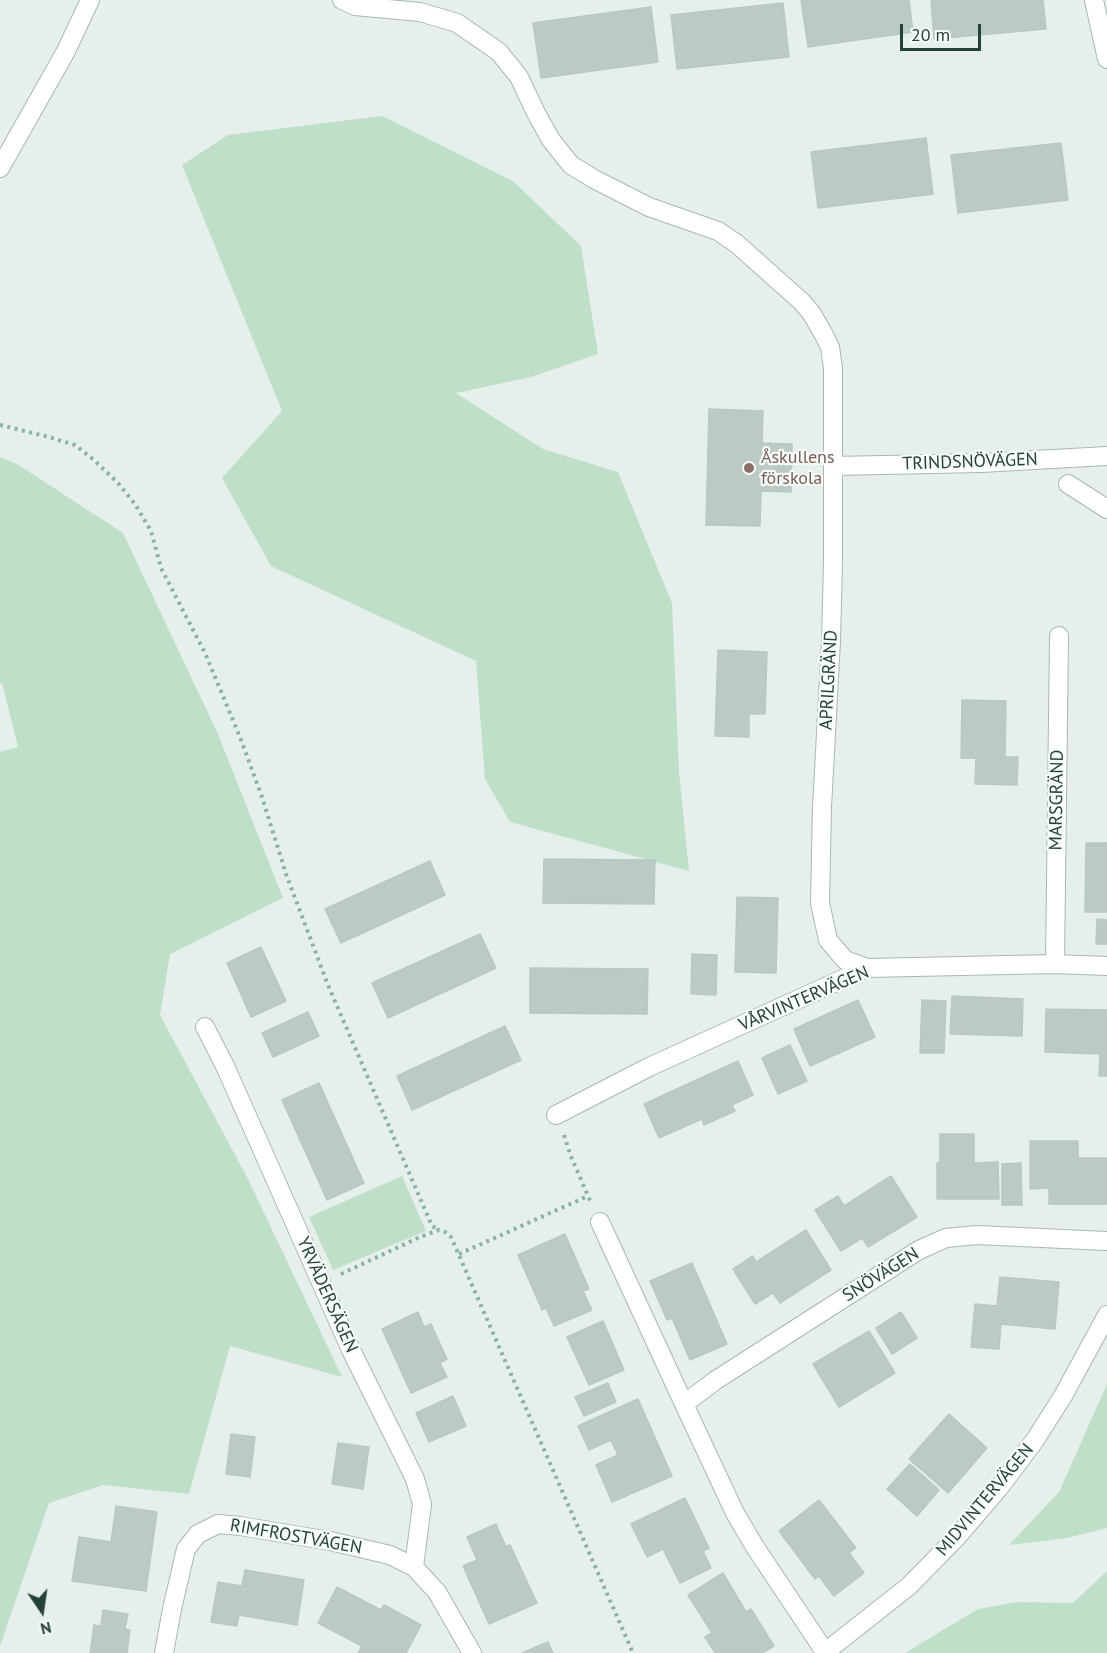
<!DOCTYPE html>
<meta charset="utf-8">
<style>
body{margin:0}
#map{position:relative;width:1107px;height:1653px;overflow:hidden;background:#e6efeb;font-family:"PT Sans",sans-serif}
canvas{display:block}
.north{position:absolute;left:12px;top:1581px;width:60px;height:60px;-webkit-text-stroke:4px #f7fbf9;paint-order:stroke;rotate:167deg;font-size:16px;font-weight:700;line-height:24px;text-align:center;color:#24423a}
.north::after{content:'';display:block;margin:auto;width:21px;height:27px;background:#24423a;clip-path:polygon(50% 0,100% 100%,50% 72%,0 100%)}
.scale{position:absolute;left:900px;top:24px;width:81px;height:27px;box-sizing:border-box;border:3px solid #24423a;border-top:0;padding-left:8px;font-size:18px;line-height:21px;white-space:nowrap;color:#24423a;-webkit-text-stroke:4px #f7fbf9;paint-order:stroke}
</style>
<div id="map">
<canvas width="1107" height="1653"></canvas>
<div class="north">N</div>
<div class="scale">20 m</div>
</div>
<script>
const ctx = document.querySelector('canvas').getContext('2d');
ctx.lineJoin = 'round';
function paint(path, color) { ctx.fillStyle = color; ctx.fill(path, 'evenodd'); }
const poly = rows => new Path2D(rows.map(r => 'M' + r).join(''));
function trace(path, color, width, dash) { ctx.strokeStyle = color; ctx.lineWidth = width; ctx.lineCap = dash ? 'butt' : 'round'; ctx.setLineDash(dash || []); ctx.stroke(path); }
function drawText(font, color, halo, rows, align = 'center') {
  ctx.font = font + ' "PT Sans",sans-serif'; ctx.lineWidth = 4.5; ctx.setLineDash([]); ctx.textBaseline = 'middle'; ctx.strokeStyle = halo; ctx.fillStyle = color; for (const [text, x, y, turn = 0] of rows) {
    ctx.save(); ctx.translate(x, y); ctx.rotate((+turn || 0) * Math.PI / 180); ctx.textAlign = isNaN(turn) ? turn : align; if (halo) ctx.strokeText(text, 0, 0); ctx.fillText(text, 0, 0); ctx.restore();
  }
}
paint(poly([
 [382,116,513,181,581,246,598,354,531,377,456,393,543,449,618,472,672,603,679,772,689,871,510,822,485,779,476,661,271,566,222,478,282,411,182,165,228,135],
 [0,457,17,464,123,533,218,734,283,898,170,954,160,1015,248,1179,342,1377,230,1346,189,1494,103,1485,49,1503,0,1646,0,752,18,747,2,683,0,683],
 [402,1176,426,1231,333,1270,309,1217],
 [1107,1384,1107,1528,1067,1538,1009,1545,1059,1492],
 [1107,1571,1107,1653,905,1653,978,1609,1017,1602,1073,1603]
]), '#bfe0c8');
const building = poly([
 [801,0,909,0,913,32,808,47,801,0],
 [931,0,1043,0,1046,29,934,39,931,0],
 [783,3,789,57,677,69,671,15,783,3],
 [651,7,658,62,541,78,533,23,651,7],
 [926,138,933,194,818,208,811,152,926,138],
 [1061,143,1068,200,958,213,951,155,1061,143],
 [709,409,763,411,762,443,792,444,791,492,761,491,760,526,706,525,709,409],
 [718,650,767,652,765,714,749,714,749,737,715,736,718,650],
 [962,700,1006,701,1005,757,1018,757,1017,785,975,784,976,758,961,758,962,700],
 [1086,843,1107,843,1107,912,1085,912,1086,843],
 [544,859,655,860,654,904,543,903,544,859],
 [430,861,445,895,341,943,325,909,430,861],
 [737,897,778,898,776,973,735,972,737,897],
 [1097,919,1107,920,1107,944,1096,944,1097,919],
 [480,934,496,968,388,1018,372,983,480,934],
 [261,947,286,1001,251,1017,227,963,261,947],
 [692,954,717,955,716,995,691,994,692,954],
 [530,968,648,969,647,1014,530,1013,530,968],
 [952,996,1023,999,1022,1036,950,1034,952,996],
 [858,1000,875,1037,810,1066,794,1029,858,1000],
 [922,1000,946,1001,944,1053,920,1053,922,1000],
 [1046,1009,1107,1010,1107,1076,1099,1076,1100,1054,1045,1052,1046,1009],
 [308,1012,319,1036,273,1057,262,1033,308,1012],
 [505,1026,521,1060,412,1110,397,1076,505,1026],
 [790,1045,807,1081,778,1094,762,1058,790,1045],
 [738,1061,753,1095,732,1105,735,1111,704,1125,702,1119,659,1138,644,1104,738,1061],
 [319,1083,364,1183,327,1200,282,1100,319,1083],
 [940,1134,974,1134,974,1163,998,1162,999,1199,937,1199,937,1163,940,1162,940,1134],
 [1030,1141,1078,1141,1078,1158,1107,1158,1107,1204,1049,1204,1049,1188,1030,1189,1030,1141],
 [1021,1163,1022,1205,1002,1205,1002,1164,1021,1163],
 [891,1176,917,1217,868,1247,862,1238,841,1251,815,1210,838,1196,844,1206,891,1176],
 [806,1230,831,1270,780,1303,773,1293,755,1304,733,1269,753,1256,756,1262,806,1230],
 [565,1234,589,1289,583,1291,592,1310,554,1326,546,1308,542,1310,518,1255,565,1234],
 [692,1263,727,1344,690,1360,672,1318,667,1320,650,1281,692,1263],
 [1000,1277,1059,1282,1055,1329,1001,1324,999,1349,971,1347,975,1304,997,1306,1000,1277],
 [418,1312,424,1327,431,1324,447,1359,440,1363,447,1377,411,1393,382,1329,418,1312],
 [901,1312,917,1338,892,1354,876,1328,901,1312],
 [603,1321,624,1370,589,1385,567,1337,603,1321],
 [869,1331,895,1373,839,1407,813,1364,869,1331],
 [608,1383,616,1402,584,1416,575,1397,608,1383],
 [453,1396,466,1426,429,1442,416,1413,453,1396],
 [638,1399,672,1476,612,1502,596,1465,618,1455,611,1440,589,1450,578,1426,638,1399],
 [949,1414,987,1448,948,1493,909,1459,949,1414],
 [231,1434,255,1437,250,1477,226,1474,231,1434],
 [338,1443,369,1447,363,1489,332,1484,338,1443],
 [910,1464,939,1490,917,1516,887,1489,910,1464],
 [685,1498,709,1548,703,1551,711,1568,680,1583,663,1549,647,1557,631,1524,685,1498],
 [819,1500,856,1548,849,1553,864,1573,834,1596,819,1576,815,1579,779,1531,819,1500],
 [116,1506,157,1512,146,1591,72,1581,79,1537,111,1542,116,1506],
 [496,1524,506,1547,510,1545,537,1603,489,1624,463,1566,477,1560,467,1537,496,1524],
 [245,1570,304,1580,297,1625,239,1615,237,1626,211,1622,218,1582,242,1586,245,1570],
 [723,1573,746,1612,751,1609,774,1646,762,1653,715,1653,705,1637,712,1633,688,1595,723,1573],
 [337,1587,381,1610,384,1605,421,1625,406,1653,358,1653,362,1646,318,1623,337,1587],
 [103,1610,128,1614,125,1629,130,1630,127,1653,90,1653,94,1625,101,1626,103,1610],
 [548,1642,553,1653,522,1653,548,1642]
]);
paint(building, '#bbcac4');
trace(building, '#b8c9c2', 1.5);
const minor = poly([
 [342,0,355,6,420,12,457,23,499,52,519,77,536,113,551,140,571,165,594,179,649,207,718,231,737,244,802,302,812,314,824,335,830,347,833,368,833,562,831,641,822,807,820,903,828,940,845,960,867,968],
 [1094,0,1107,59],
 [0,168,66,51,90,0],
 [833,466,981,463,1107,456],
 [1068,484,1107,509],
 [1055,964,1059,636],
 [205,1027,225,1066,351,1350,415,1479,422,1504,414,1567],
 [556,1115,649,1067,867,968,1055,964,1107,966],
 [600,1222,684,1404],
 [825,1652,755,1547,735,1513,684,1404,716,1380,919,1250,946,1238,977,1235,1107,1241],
 [164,1653,172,1609,186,1549,198,1534,218,1524,240,1526,330,1541,390,1555,414,1567,437,1592,472,1653],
 [824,1653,909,1586,957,1537,999,1488,1035,1440,1063,1396,1107,1315]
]);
trace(minor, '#a8b8b2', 20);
trace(poly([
 [0,425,45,436,75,445,94,460,118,483,135,504,151,531,161,568,205,653,240,737,262,797,286,874,328,985,432,1226,439,1230],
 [564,1135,570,1154,591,1203],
 [459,1254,588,1196],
 [341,1274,420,1237,439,1230,445,1232,451,1237,633,1653]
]), '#86b3a5', 4, [3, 4.5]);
trace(minor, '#fff', 18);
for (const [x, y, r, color] of [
 [749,468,6,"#8d6e63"]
]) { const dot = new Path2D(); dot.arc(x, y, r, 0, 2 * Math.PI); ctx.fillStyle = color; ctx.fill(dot); trace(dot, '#f7fbf9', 2); }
drawText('18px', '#785e54', '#f7fbf9', [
 ["Åskullens",761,458],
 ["förskola",761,479]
], 'left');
drawText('18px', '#24423a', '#f7fbf9', [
 ["TRINDSNÖVÄGEN",970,462,-2],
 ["APRILGRÄND",829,680,-87],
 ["MARSGRÄND",1057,800,-89],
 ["VÅRVINTERVÄGEN",804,999,-23],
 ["SNÖVÄGEN",881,1275,-32],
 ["YRVÄDERSÄGEN",327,1295,66],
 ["MIDVINTERVÄGEN",985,1500,-50],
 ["RIMFROSTVÄGEN",296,1537,10]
]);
</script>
